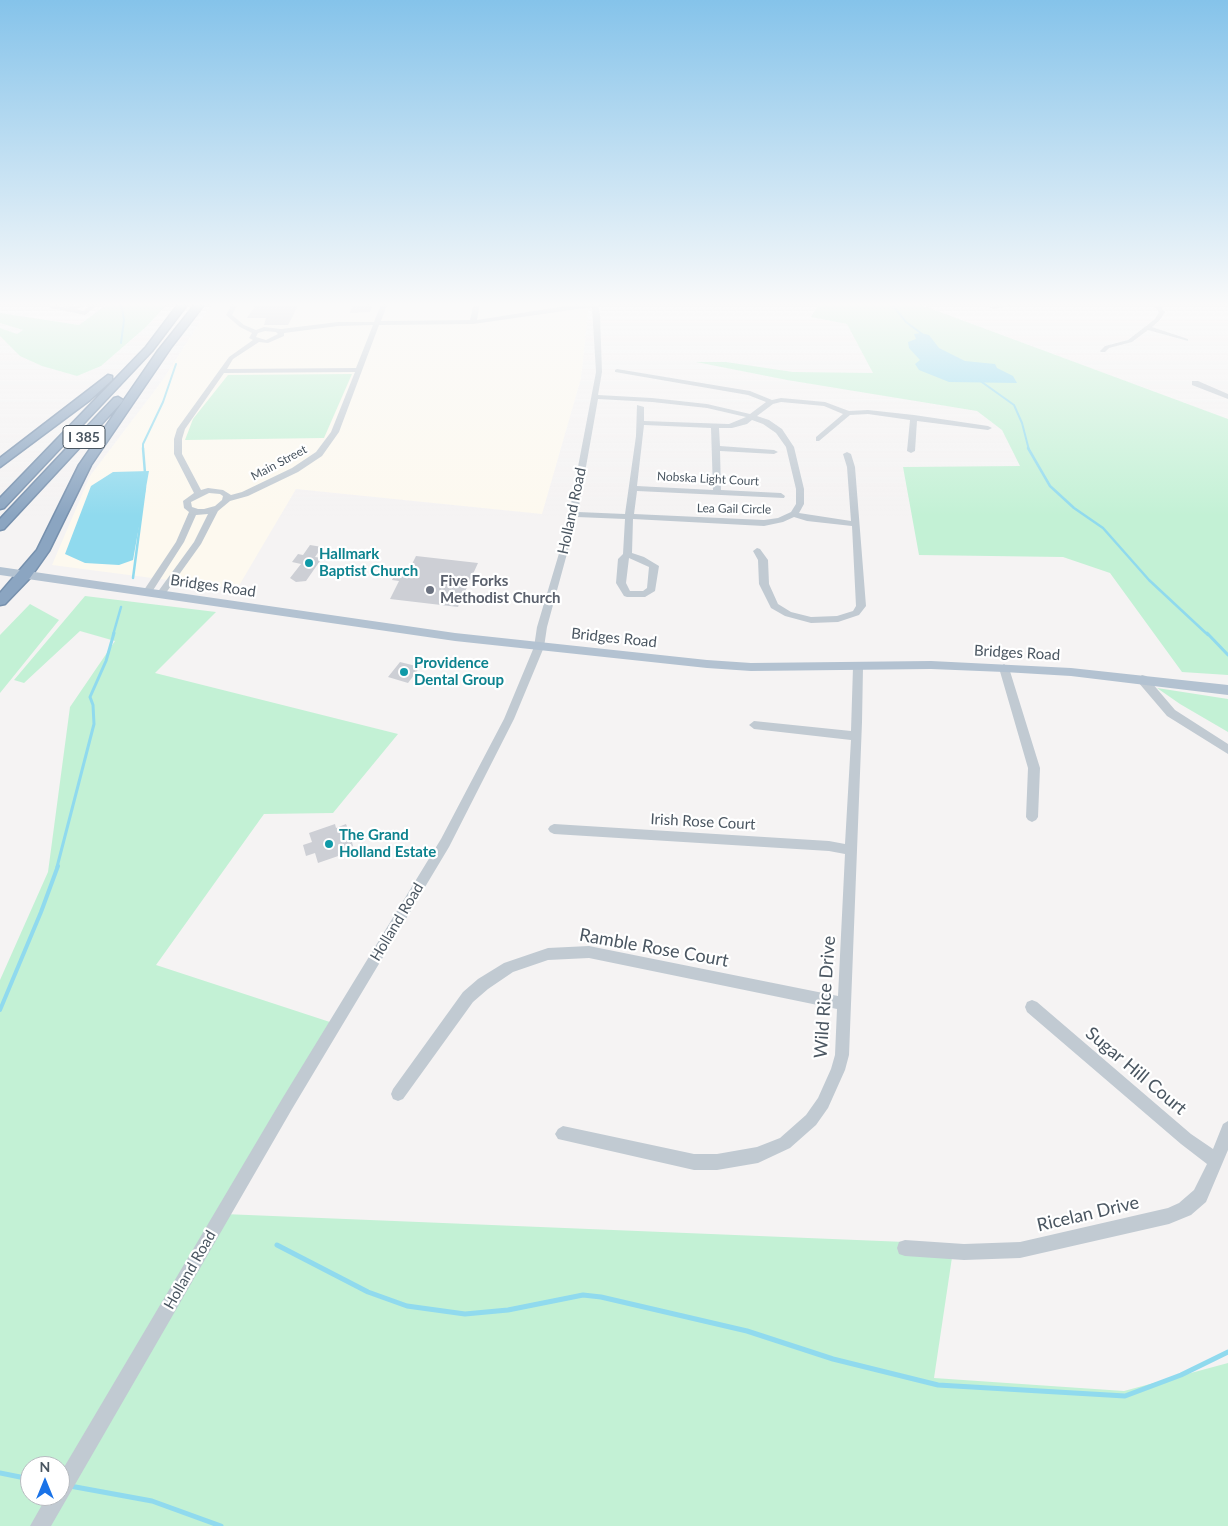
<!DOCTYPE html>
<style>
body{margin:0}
#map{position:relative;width:1228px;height:1526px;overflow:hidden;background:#f5f3f3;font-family:Lato,sans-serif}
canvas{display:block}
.north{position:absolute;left:20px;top:1456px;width:50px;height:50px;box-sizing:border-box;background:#fff;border:1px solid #b7bbc0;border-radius:50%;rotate:0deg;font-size:14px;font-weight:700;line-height:20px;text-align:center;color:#4a5661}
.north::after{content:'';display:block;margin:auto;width:18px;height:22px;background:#1a73e8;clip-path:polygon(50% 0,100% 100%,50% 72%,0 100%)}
</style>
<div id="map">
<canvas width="1228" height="1526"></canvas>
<div class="north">N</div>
</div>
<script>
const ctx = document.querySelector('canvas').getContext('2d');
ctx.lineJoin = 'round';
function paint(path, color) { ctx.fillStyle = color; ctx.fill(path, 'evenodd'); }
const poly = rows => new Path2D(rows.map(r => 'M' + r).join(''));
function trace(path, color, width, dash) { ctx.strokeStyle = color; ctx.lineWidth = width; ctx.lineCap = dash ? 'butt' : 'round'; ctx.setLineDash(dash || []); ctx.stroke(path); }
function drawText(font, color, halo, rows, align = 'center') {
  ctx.font = font + ' Lato,sans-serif'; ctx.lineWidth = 4.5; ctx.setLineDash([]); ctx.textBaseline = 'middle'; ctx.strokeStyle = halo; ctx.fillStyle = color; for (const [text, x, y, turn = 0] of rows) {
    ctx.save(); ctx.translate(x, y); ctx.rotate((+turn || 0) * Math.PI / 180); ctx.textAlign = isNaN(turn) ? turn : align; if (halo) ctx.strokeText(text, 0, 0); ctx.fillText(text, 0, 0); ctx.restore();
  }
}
paint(poly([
 [213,302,589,302,581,378,542,514,296,489,237,589,52,565,90,476,162,381]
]), '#fdf9ef');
paint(poly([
 [107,302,169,302,147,326,101,366,77,376,42,366,20,356,0,336,0,328,17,334,23,330,0,323,0,313,79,325,109,303],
 [820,302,913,302,1228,419,1228,675,1182,672,1110,573,1063,557,919,555,903,467,1020,466,1002,430,977,411,787,380,696,362,726,362,793,372,873,373,847,324,811,317],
 [352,374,324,438,185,440,193,419,228,375],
 [85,596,216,612,155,673,398,734,333,813,264,814,156,965,339,1025,224,1214,954,1244,934,1378,1124,1391,1228,1363,1228,1526,0,1526,0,980,48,872,70,707,115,641,80,631,24,683,14,680],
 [30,1466,60,1466,60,1496,30,1496],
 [30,604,59,620,0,693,0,635],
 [1157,688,1228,699,1228,732,1180,704]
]), '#c3f1d5');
paint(poly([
 [921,333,929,335,939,348,965,361,995,364,997,368,1013,376,1017,383,949,382,919,370,915,364,920,360,909,348,908,342,916,339,914,334],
 [149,471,133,560,119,565,85,563,65,554,91,486,113,472]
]), '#90daee');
trace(poly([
 [114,302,121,306],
 [121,302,124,320,121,343],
 [890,302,906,322,922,334],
 [979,380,1014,405,1022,423,1029,450],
 [143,450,143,444,163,402,176,364]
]), '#90daee', 2);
trace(poly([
 [143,448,145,473],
 [1028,448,1050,486,1074,508,1103,528,1149,580,1208,635],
 [133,578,145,487],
 [113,635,121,607]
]), '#90daee', 2.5);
trace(poly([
 [1207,633,1228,655],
 [57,867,94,724,93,705,90,697,106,661,114,633]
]), '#90daee', 3);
trace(poly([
 [0,1010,41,912,58,866]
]), '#90daee', 4);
trace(poly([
 [277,1245,368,1292,407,1306,465,1314,508,1310,583,1295,601,1297,747,1331,833,1359,938,1385,1125,1396,1181,1375,1228,1352],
 [0,1473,30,1479],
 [70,1486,152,1501,221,1526]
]), '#90daee', 5);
paint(poly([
 [373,304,370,312,350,313,353,305],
 [255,306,298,306,288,325,264,325,266,318,247,318],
 [310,545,322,547,315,557,322,558,306,581,296,582,290,578,301,564,292,562,298,554,303,555],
 [416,556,478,563,458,607,390,599,399,581,392,580,396,571,408,572],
 [400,662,420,667,408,683,388,677],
 [335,824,336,828,346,824,348,829,357,831,357,836,352,842,353,846,343,849,344,854,318,863,315,853,306,856,303,845,312,842,309,833]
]), '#cdcfd5');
const highway = poly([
 [180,302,189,302,152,351,4,508,0,509,0,498,146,347,180,302],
 [197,302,206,302,172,346,91,465,49,551,30,578,5,604,0,605,0,593,37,550,79,465,157,352,197,302],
 [108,375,112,376,112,380,90,400,0,467,0,458,108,375],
 [118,397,123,400,122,402,4,529,0,530,0,519,114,398,118,397]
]);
trace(highway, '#7690ad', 3);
paint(poly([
 [41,302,49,302,55,305,68,308,83,302,96,306,85,315,51,308,41,302],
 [84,306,88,307,84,311,76,309,84,306],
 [233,302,239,302,232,315,244,325,256,330,264,327,281,329,338,322,374,322,382,302,388,302,381,321,470,320,474,302,480,302,477,320,591,302,617,302,598,306,600,314,602,372,598,395,652,398,707,404,750,414,766,402,748,395,615,372,615,370,617,369,750,391,772,400,781,398,825,402,849,411,868,410,914,415,988,426,992,428,988,430,917,421,915,451,911,453,907,451,910,420,868,414,850,415,819,441,816,441,816,437,843,414,824,406,781,402,773,404,757,416,769,420,782,429,794,447,804,489,804,504,799,513,851,521,847,467,843,454,847,452,851,454,855,467,866,606,859,615,838,622,811,623,785,616,771,608,759,584,758,560,753,551,757,548,760,549,768,560,769,584,778,604,791,612,811,617,837,616,853,611,856,606,852,526,807,521,794,517,783,522,764,526,633,519,632,553,644,557,659,566,655,591,645,597,627,597,624,596,616,583,618,559,623,554,625,519,577,517,547,627,544,647,514,719,449,847,292,1109,51,1526,30,1526,47,1496,60,1496,60,1474,282,1099,441,839,504,719,534,647,537,627,566,530,596,372,592,307,473,324,379,325,339,432,322,456,298,472,248,496,230,501,218,511,201,544,163,597,157,597,157,593,194,542,208,514,196,515,184,542,150,595,144,595,142,593,176,542,189,512,184,508,183,501,194,493,174,454,174,439,177,429,229,357,253,340,249,338,252,333,240,327,226,315,233,302],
 [373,325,356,368,227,369,233,359,259,342,268,343,284,336,284,333,338,326,373,325],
 [265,331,276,332,278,334,266,340,256,337,258,333,265,331],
 [355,372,331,432,316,452,292,468,242,492,231,495,223,490,208,488,201,490,182,454,182,439,185,429,224,373,355,372],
 [598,399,652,402,707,408,746,417,729,424,644,421,644,407,637,405,636,436,625,514,578,512,598,399],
 [752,420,763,424,776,433,786,447,796,489,796,504,791,512,778,518,764,520,634,514,637,491,784,498,785,496,781,493,721,490,720,451,774,454,778,452,774,450,720,446,719,428,732,428,747,424,752,420],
 [644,425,711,428,713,490,637,486,644,425],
 [209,493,220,494,223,496,222,500,215,506,204,509,198,509,192,507,191,502,209,493],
 [629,558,649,567,647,588,643,591,630,591,626,583,629,558],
 [1013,302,1030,302,993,309,990,307,1013,302],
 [1151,302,1157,302,1165,312,1159,321,1152,327,1188,339,1188,341,1148,330,1132,342,1109,348,1105,352,1101,352,1100,351,1105,346,1128,340,1155,319,1159,312,1151,302],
 [1192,381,1198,381,1228,394,1228,399,1192,385,1192,381],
 [858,663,863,667,862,722,849,1055,845,1070,828,1108,816,1125,790,1148,758,1163,717,1170,694,1170,558,1139,555,1134,558,1129,563,1126,694,1154,717,1154,757,1147,780,1138,806,1115,818,1098,831,1069,835,1055,837,1009,589,958,548,960,513,972,488,989,473,1002,403,1099,398,1101,393,1099,391,1094,393,1089,463,992,478,979,504,963,548,948,589,946,838,996,845,854,829,851,554,834,550,832,548,829,550,826,554,824,829,841,845,844,851,740,754,729,749,725,754,721,851,731,853,667,858,663],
 [1004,664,1009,668,1040,768,1038,817,1036,820,1032,822,1028,820,1026,817,1028,768,999,668,1004,664],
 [1142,675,1146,676,1175,710,1228,744,1228,754,1167,716,1138,682,1137,679,1142,675],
 [1032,1000,1037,1002,1191,1134,1213,1149,1223,1124,1228,1121,1228,1150,1206,1202,1191,1215,1169,1224,1020,1258,964,1260,905,1256,899,1254,897,1248,899,1242,905,1240,964,1244,1020,1242,1168,1208,1179,1203,1194,1190,1207,1164,1181,1144,1027,1012,1025,1007,1027,1002,1032,1000]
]), '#c1cad2');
paint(poly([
 [0,567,455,633,707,660,751,663,931,661,1071,668,1228,685,1228,695,1071,676,1004,672,931,669,751,671,707,668,455,641,0,575,0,567]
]), '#b3c2d1');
paint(highway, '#8ba5c1');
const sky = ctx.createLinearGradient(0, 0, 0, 516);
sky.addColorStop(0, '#85c3ea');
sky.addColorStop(0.59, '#fafafa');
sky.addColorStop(1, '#fafafa00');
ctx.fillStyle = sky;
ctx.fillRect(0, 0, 1228, 516);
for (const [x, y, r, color] of [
 [309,563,5,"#0f9aa8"],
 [430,590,5,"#6b7280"],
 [404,672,5,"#0f9aa8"],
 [329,844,5,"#0f9aa8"]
]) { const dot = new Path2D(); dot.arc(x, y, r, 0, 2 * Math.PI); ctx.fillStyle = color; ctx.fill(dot); trace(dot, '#fff', 2); }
drawText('12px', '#4a5661', '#fff', [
 ["Main Street",279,463,-28],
 ["Nobska Light Court",708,479,3],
 ["Lea Gail Circle",734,509,1]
]);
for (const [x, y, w] of [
 [84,437,42]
]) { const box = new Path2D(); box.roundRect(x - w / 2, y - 11.5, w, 23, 4); ctx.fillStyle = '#fff'; ctx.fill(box); trace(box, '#4a5661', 1); }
drawText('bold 14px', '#4a5661', null, [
 ["I 385",84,437]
]);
drawText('15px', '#4a5661', '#fff', [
 ["Holland Road",572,511,-78],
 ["Bridges Road",213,586,8],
 ["Bridges Road",614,638,6],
 ["Bridges Road",1017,653,3],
 ["Irish Rose Court",703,822,3],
 ["Holland Road",397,922,-59],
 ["Holland Road",190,1270,-60]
]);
drawText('bold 15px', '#0d838f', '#fff', [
 ["Hallmark",319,554],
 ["Baptist Church",319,571],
 ["Providence",414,663],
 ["Dental Group",414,680],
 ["The Grand",339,835],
 ["Holland Estate",339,852]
], 'left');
drawText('bold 15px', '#5b616d', '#fff', [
 ["Five Forks",440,581],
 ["Methodist Church",440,598]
], 'left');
drawText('18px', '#4a5661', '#fff', [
 ["Ramble Rose Court",654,948,10],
 ["Wild Rice Drive",825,997,-86],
 ["Sugar Hill Court",1136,1071,40],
 ["Ricelan Drive",1088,1214,-13]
]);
</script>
